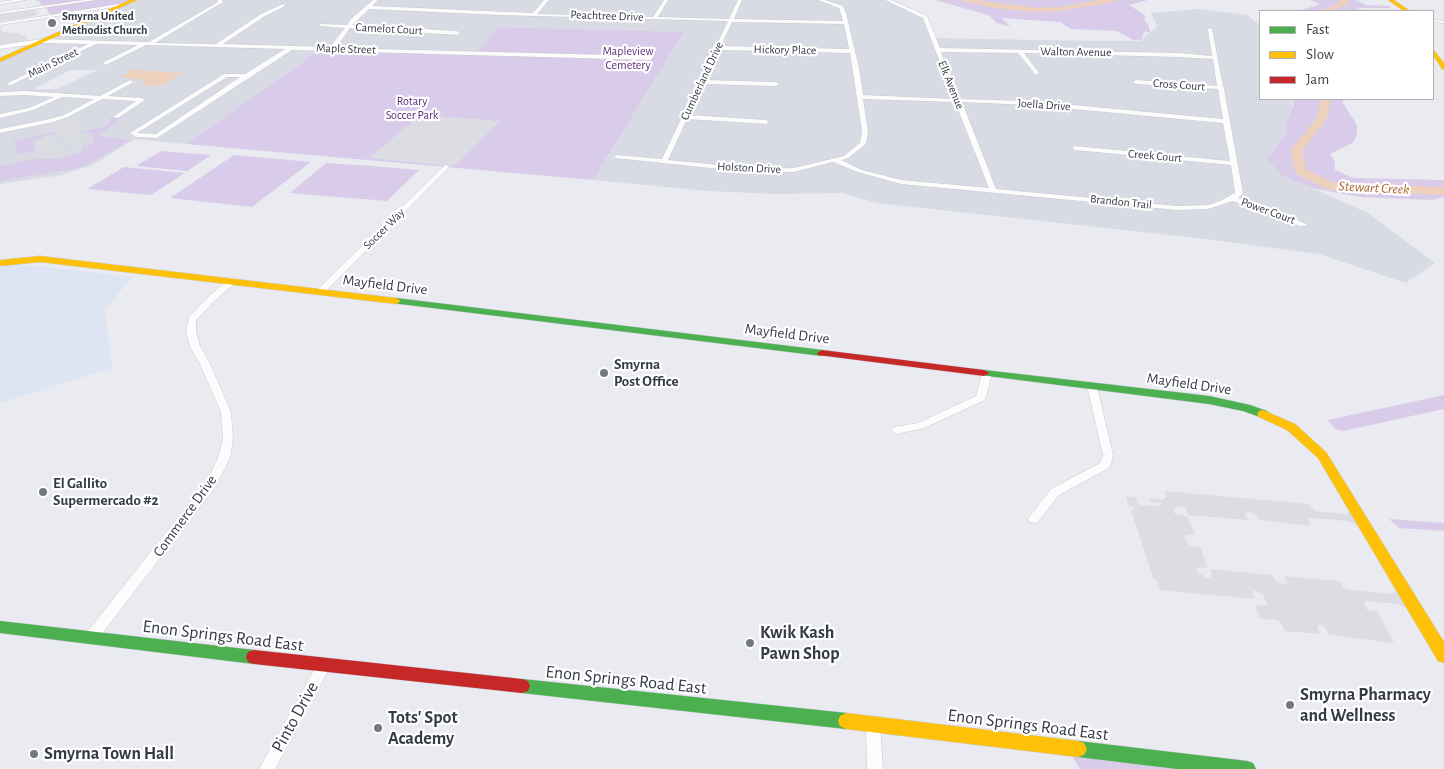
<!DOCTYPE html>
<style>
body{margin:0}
#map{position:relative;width:1444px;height:769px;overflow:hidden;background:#eaebf0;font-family:"Alegreya Sans",sans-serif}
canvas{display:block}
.legend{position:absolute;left:1259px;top:10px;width:175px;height:90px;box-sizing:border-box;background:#fff;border:1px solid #afb1b5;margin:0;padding:6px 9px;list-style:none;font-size:15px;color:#363c46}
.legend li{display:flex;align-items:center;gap:10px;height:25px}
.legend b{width:25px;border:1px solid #afb1b5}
</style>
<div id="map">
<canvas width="1444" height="769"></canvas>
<ul class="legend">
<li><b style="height:6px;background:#4caf50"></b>Fast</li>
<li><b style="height:6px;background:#ffc107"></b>Slow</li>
<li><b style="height:6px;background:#c62828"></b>Jam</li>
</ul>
</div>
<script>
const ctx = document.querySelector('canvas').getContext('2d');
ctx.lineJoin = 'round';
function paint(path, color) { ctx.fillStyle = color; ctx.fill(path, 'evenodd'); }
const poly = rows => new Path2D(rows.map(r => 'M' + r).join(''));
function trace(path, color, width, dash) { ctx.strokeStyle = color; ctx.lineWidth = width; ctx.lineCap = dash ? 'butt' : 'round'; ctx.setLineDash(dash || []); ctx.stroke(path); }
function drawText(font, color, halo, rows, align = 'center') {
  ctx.font = font + ' "Alegreya Sans",sans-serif'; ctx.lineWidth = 4.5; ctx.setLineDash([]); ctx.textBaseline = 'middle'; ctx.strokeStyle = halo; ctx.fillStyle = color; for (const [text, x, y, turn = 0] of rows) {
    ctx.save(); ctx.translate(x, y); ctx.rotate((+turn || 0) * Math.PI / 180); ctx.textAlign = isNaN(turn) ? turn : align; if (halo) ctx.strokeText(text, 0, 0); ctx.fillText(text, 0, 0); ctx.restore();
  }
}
paint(poly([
 [134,0,887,0,925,17,932,38,1096,41,1141,41,1157,26,1151,13,1199,9,1247,15,1260,25,1260,99,1291,99,1312,188,1368,213,1435,263,1406,283,1319,254,1197,238,877,203,842,193,776,194,708,191,593,180,684,32,499,27,475,53,322,48,186,144,134,139,93,165,62,175,0,184,0,60],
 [70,70,98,70,57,89,34,89]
]), '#d8dbe4');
paint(poly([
 [10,265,30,265,133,277,105,309,112,368,0,403,0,267]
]), '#dde5f2');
paint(poly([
 [35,0,129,0,129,1,115,5,51,15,45,7,42,7,39,1],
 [935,0,1148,0,1129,5,1146,16,1144,20,1149,26,1150,33,1145,31,1143,34,1142,40,1133,40,1117,31,1071,29,1060,22,1001,18,1010,26,1007,26,997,23,990,16,978,12],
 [1310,0,1357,0,1366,5,1389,6,1391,8,1356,8,1366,11,1298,11,1320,4],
 [499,27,684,32,593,180,186,144,321,49,474,54],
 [1292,99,1346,99,1342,102,1357,125,1357,133,1354,142,1330,154,1335,162,1335,170,1353,178,1444,180,1444,197,1432,200,1359,197,1312,188,1282,175,1267,159,1287,133,1287,120,1294,105],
 [109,118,122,118,98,136,131,140,87,165,74,169,0,181,0,166,35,159,60,159,81,152,84,146,94,143,91,132,81,134,81,132,106,126,106,123,110,122],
 [54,132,55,134,33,140,35,151,18,155,14,141],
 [161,151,211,155,187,171,136,166],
 [234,155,311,162,252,207,170,198],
 [326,163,372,166,419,170,387,201,290,193],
 [124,167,185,173,151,195,87,189],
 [1444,395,1444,409,1343,431,1335,429,1328,420],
 [1389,519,1444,523,1444,531,1399,528],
 [1066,747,1247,769,1080,769]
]), '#d9cbea');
paint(poly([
 [31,10,36,11,38,15,0,22,0,14],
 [0,26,2,32,19,33,21,36,25,35,28,41,0,45],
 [420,115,500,121,459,162,452,166,369,158],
 [70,118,74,120,82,145,71,147,67,132,57,133,54,123],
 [59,134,60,136,46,141,56,140,59,151,48,153,47,149,37,152,34,141,45,140,42,137],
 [1164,491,1309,504,1315,511,1347,514,1350,510,1360,527,1348,521,1310,518,1308,519,1311,526,1258,520,1255,514,1249,512,1245,513,1248,520,1188,515,1186,508,1180,506,1175,507,1174,513,1178,515,1187,516,1195,535,1187,534,1184,538,1191,546,1200,547,1208,568,1197,567,1196,571,1207,578,1211,577,1212,575,1210,569,1272,575,1276,582,1285,585,1287,582,1284,576,1339,581,1343,588,1348,590,1392,594,1397,589,1409,610,1398,604,1366,601,1364,602,1367,610,1377,611,1394,643,1329,635,1325,627,1320,624,1317,626,1320,634,1284,631,1281,623,1277,620,1260,619,1255,606,1267,605,1263,595,1257,591,1252,591,1255,599,1160,590,1157,580,1153,578,1131,510,1134,510,1134,507,1128,505,1126,496,1136,497,1137,503,1141,505,1160,506,1162,504,1161,503,1150,502,1149,498,1163,500,1166,497]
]), '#dbdde2');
paint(poly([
 [132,70,137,70,183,73,160,86,141,85,145,80,120,77]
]), '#edd1bc');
paint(poly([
 [960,0,976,0,1037,8,1061,7,1099,0,1117,0,1113,2,1061,11,1037,12,994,8,960,0],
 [1337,0,1347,0,1350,3,1331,11,1320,11,1340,3,1337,0],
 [1321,99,1331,99,1327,119,1302,151,1306,169,1332,182,1444,187,1444,195,1329,190,1296,174,1290,151,1317,118,1321,99]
]), '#edd1bc');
const street = poly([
 [13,0,26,0,0,4,0,2,13,0],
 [84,0,96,0,0,14,0,12,84,0],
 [217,0,222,0,223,2,155,43,216,44,261,14,283,4,285,6,265,16,223,44,330,47,345,28,321,26,319,24,347,25,351,19,373,0,378,0,372,6,533,13,544,0,549,0,537,14,653,17,664,0,668,0,658,17,729,19,738,0,742,0,734,19,843,21,839,8,818,0,825,0,843,6,846,13,859,68,863,95,954,99,923,18,885,0,891,0,927,16,940,48,1179,53,1212,56,1208,29,1210,28,1212,29,1223,87,1225,88,1224,89,1243,193,1238,198,1307,224,1306,226,1300,226,1233,201,1208,209,1177,210,901,184,858,172,833,162,794,172,759,173,615,158,614,157,617,155,662,159,728,21,497,15,369,9,352,25,457,31,460,33,457,35,350,28,336,48,650,56,653,58,650,60,292,50,157,138,136,137,130,133,224,74,245,74,285,49,146,45,106,65,103,63,104,62,138,45,96,44,11,85,6,84,88,44,42,43,0,49,0,45,42,39,149,42,218,2,217,0],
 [732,22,844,24,849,49,721,46,732,22],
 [719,50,850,53,862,131,860,143,844,156,794,168,759,169,668,160,687,119,766,124,769,122,766,120,689,115,704,84,776,86,779,84,776,82,705,80,719,50],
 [941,52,1018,53,1036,75,1039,73,1024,53,1179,57,1213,59,1217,86,1136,80,1133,82,1136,84,1218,89,1223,119,1030,101,960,99,941,52],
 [227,77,240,77,156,134,137,133,227,77],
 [863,99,955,102,989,188,901,180,862,170,841,160,848,158,866,144,868,131,863,99],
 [962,102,1030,105,1223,123,1230,161,1075,146,1072,148,1075,150,1231,165,1235,193,1220,201,1208,205,1177,206,996,189,962,102],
 [119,4,121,6,0,25,0,23,119,4],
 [1433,20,1444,21,1444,23,1433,22,1433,20],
 [130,80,133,82,132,83,108,96,142,98,145,100,118,118,113,117,136,101,102,99,68,117,53,122,0,133,0,129,50,119,64,115,94,99,62,97,33,110,0,118,0,114,29,108,54,97,24,95,0,96,0,92,24,91,100,96,130,80],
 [445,165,450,166,323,294,317,294,316,292,317,290,445,165],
 [232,278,235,279,236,281,235,283,214,301,196,320,196,332,200,346,210,364,231,412,233,439,230,458,216,486,97,640,92,642,87,640,85,636,87,632,207,481,218,458,223,439,221,412,200,364,190,346,186,332,189,317,208,297,229,279,232,278],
 [987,370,992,373,985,400,924,428,897,434,893,433,892,430,893,427,918,423,976,396,982,373,987,370],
 [1092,383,1097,386,1113,455,1111,465,1109,468,1059,495,1038,522,1034,523,1030,522,1028,519,1030,516,1051,489,1100,463,1103,455,1087,386,1092,383],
 [324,659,329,661,331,665,275,769,259,769,319,661,324,659],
 [873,717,878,719,880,724,883,769,867,769,866,724,868,719,873,717]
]);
const fast = poly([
 [396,298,822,350,827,353,822,356,392,303,391,301,396,298],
 [984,370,1209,396,1250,405,1267,411,1269,414,1263,418,1243,411,1209,404,980,375,978,373,980,371,984,370],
 [0,621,254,650,260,652,262,657,260,662,254,664,0,633,0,621],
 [522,679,846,713,852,716,854,721,852,726,846,729,522,693,516,691,514,686,516,681,522,679],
 [1078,741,1247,761,1253,763,1256,769,1177,769,1078,757,1072,755,1069,749,1072,743,1078,741]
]);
const slow = poly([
 [130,0,137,0,0,62,0,58,130,0],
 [1388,0,1394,0,1410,11,1404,11,1388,0],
 [1433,49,1444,63,1444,70,1442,69,1433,55,1433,49],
 [40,256,396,298,401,301,396,304,40,262,0,266,0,260,40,256],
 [1263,410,1295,424,1326,452,1444,642,1444,663,1438,661,1318,458,1287,430,1259,417,1257,414,1259,411,1263,410],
 [846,713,1078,741,1084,743,1087,749,1084,755,1078,757,846,729,840,726,838,721,840,716,846,713]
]);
const jam = poly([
 [822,350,984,370,990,373,984,376,818,355,817,353,822,350],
 [254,650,522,679,528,681,530,686,528,691,522,693,254,664,248,662,246,657,248,652,254,650]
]);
trace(street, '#c7c9ce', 1);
trace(fast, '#c6c9d4', 1);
trace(slow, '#c6c9d4', 1);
trace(jam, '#c6c9d4', 1);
paint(street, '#fcfcfd');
paint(fast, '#4caf50');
paint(slow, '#ffc107');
paint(jam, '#c62828');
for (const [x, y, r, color] of [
 [52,23,5,"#757982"],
 [604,373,5,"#757982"],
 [43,492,5,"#757982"],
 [750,643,5,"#757982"],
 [1290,705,5,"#757982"],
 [378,728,5,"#757982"],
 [34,754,5,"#757982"]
]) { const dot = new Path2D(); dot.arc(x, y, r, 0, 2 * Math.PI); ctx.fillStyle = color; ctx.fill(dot); trace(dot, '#fff', 2); }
drawText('bold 12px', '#363c46', '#fff', [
 ["Smyrna United",62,16],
 ["Methodist Church",62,30]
], 'left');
drawText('12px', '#363c46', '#fff', [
 ["Peachtree Drive",607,16,2],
 ["Camelot Court",389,29,3],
 ["Maple Street",346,49,2],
 ["Hickory Place",785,50,1],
 ["Walton Avenue",1076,52,1],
 ["Main Street",53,63,-26],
 ["Cumberland Drive",702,81,-65],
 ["Elk Avenue",951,85,68],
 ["Cross Court",1179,85,4],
 ["Joella Drive",1044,105,4],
 ["Creek Court",1155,156,5],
 ["Holston Drive",749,168,3],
 ["Brandon Trail",1121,202,6],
 ["Power Court",1268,211,20],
 ["Soccer Way",384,229,-45]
]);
drawText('12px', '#5d2b76', '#fff', [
 ["Mapleview",628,51],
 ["Cemetery",628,65],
 ["Rotary",412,101],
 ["Soccer Park",412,115]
]);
drawText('italic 14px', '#a76731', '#fff', [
 ["Stewart Creek",1374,188,3]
]);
drawText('15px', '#363c46', '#fff', [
 ["Mayfield Drive",385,285,7],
 ["Mayfield Drive",787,334,7],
 ["Mayfield Drive",1189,384,8],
 ["Commerce Drive",185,516,-54]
]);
drawText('bold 15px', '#363c46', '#fff', [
 ["Smyrna",614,364],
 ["Post Office",614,381],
 ["El Gallito",53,483],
 ["Supermercado #2",53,500]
], 'left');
drawText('bold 18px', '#363c46', '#fff', [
 ["Kwik Kash",760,633],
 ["Pawn Shop",760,654],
 ["Smyrna Pharmacy",1300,695],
 ["and Wellness",1300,716],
 ["Tots' Spot",388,718],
 ["Academy",388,739],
 ["Smyrna Town Hall",44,754]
], 'left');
drawText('18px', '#363c46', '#fff', [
 ["Enon Springs Road East",223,636,7],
 ["Enon Springs Road East",626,680,6],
 ["Pinto Drive",295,717,-61],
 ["Enon Springs Road East",1028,725,7]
]);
</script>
